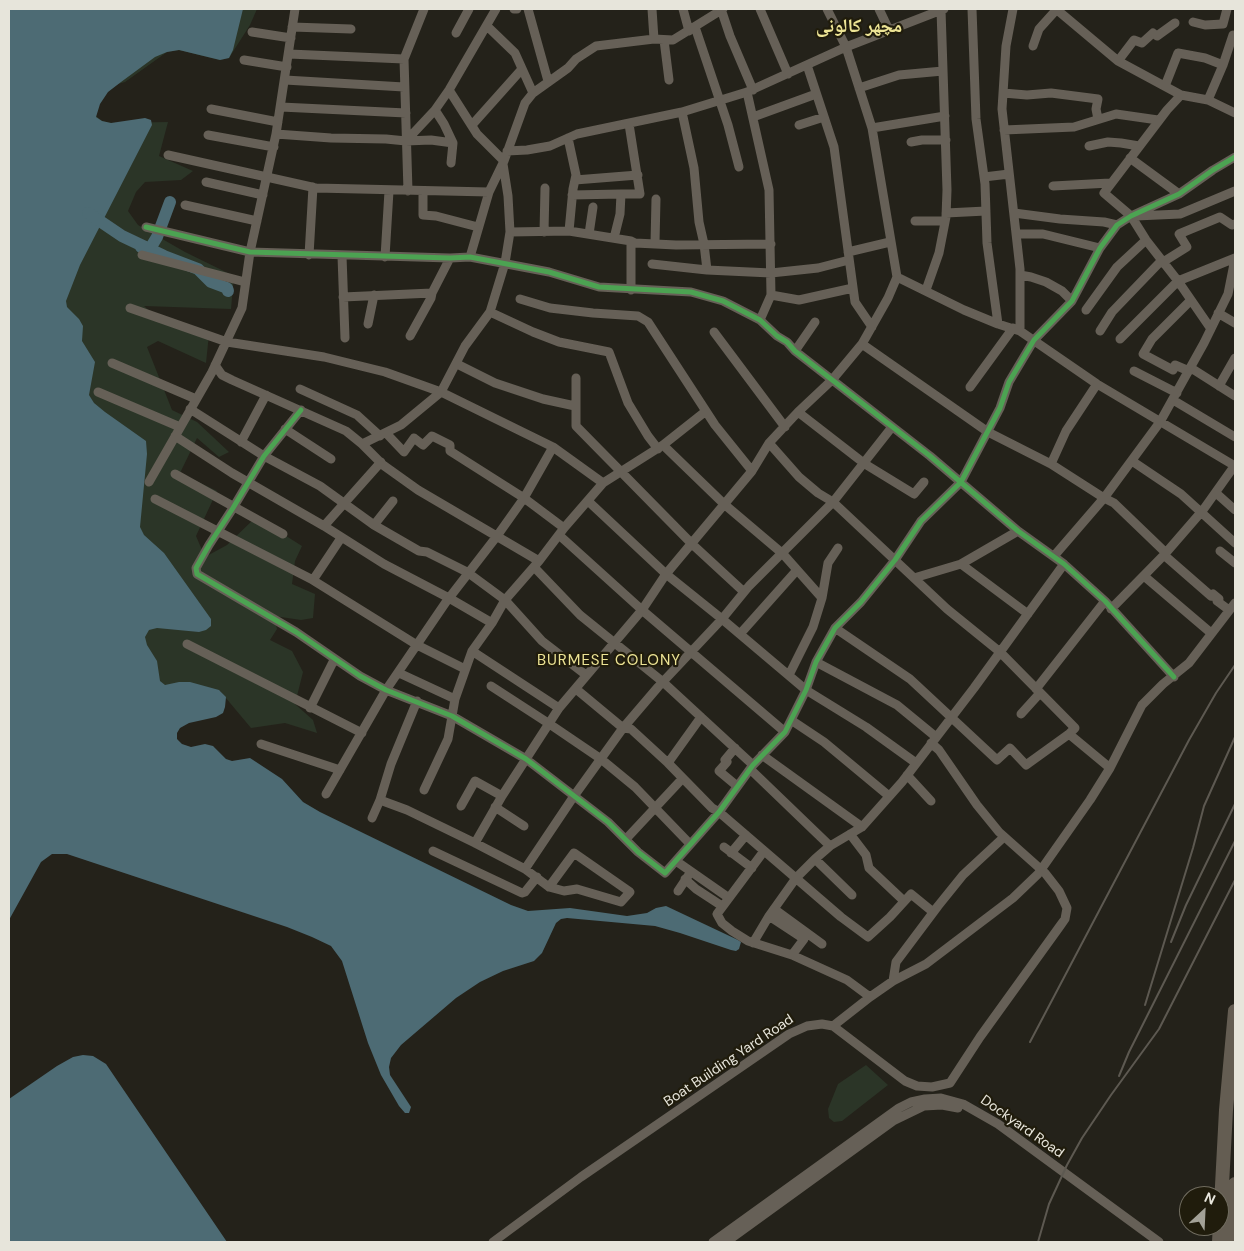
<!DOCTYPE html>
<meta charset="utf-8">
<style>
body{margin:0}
#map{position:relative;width:1244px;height:1251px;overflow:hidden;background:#24221a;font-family:"DM Sans",sans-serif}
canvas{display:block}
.frame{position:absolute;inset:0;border:10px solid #e7e5db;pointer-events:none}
.north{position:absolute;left:1179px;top:1186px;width:50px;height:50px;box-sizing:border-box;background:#201c0c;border:1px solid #706c5f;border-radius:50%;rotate:25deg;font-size:14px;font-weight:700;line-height:20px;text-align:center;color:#e7e5db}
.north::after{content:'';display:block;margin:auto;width:18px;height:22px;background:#a3a197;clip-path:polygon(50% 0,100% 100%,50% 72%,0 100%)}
</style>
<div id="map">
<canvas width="1244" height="1251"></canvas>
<div class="frame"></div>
<div class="north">N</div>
</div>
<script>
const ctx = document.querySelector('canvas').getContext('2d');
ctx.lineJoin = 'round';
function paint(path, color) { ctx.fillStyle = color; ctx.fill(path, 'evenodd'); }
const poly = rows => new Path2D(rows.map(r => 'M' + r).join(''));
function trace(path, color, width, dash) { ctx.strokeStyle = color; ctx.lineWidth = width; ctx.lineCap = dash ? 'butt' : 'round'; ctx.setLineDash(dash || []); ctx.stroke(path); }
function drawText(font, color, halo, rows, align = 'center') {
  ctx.font = font + ' "DM Sans","Noto Naskh Arabic",sans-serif'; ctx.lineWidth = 4.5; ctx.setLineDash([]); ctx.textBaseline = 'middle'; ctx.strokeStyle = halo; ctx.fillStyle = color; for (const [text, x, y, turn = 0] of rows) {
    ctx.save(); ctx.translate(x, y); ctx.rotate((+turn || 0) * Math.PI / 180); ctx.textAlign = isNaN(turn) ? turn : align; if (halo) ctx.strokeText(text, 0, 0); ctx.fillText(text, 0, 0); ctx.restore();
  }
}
paint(poly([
 [9,9,257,9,250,25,229,58,220,60,179,50,167,52,125,82,73,97,102,121,111,123,168,122,159,156,193,171,181,180,145,182,136,192,128,211,138,225,185,252,234,276,231,309,144,306,162,322,209,334,206,363,158,341,147,347,172,410,197,422,229,452,219,457,197,438,180,473,217,491,196,536,205,557,227,545,256,517,302,546,295,561,292,584,315,594,313,618,301,620,274,616,277,629,270,640,292,651,303,672,295,704,313,720,317,733,285,723,251,728,220,691,202,707,9,664],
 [866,1065,888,1085,842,1121,834,1122,829,1118,828,1109,838,1084]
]), '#2b3527');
paint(poly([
 [9,9,243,9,233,50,229,58,220,60,179,50,167,52,155,57,121,82,108,92,100,104,96,117,102,121,111,123,145,118,151,120,152,125,80,265,66,301,67,307,79,319,83,326,82,341,95,362,89,395,94,403,105,412,146,441,147,454,140,527,144,535,164,553,211,619,211,626,206,630,199,632,157,628,149,630,145,637,147,645,157,661,160,681,165,685,179,682,190,682,219,690,226,697,225,707,223,713,216,717,189,723,180,728,177,733,177,739,182,744,191,747,205,744,213,746,226,759,232,761,250,758,282,779,303,802,320,812,511,905,528,911,570,908,627,916,647,913,656,908,666,906,738,940,741,942,739,949,736,951,731,950,680,933,655,926,567,918,561,919,556,923,542,953,534,961,503,971,480,982,456,998,401,1045,391,1058,389,1067,390,1075,411,1107,409,1113,405,1113,399,1106,381,1075,368,1043,342,961,331,946,312,937,287,927,67,854,52,854,41,862,9,920],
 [83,1055,93,1056,106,1064,227,1242,9,1242,9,1099,57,1066,73,1057]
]), '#4d6b74');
trace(poly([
 [88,213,122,236,164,256,198,269,211,282,227,288,228,291],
 [141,247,144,248,151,247,157,237,170,202]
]), '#4d6b74', 12);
trace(poly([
 [514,9,517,9],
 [528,9,548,81],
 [652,9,654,39],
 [683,9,689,31],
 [721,9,730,36,753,90],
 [760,9,788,74],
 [879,9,889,30],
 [972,9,976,119,985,184,987,243,998,324],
 [1013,9,1006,46,1002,109,1020,269,1020,331],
 [1056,9,1118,61,1181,95,1208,100,1235,113],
 [1193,22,1205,25,1223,24,1227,9],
 [487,26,515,53,533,93],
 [292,27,351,29],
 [695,27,728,125,739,167],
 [252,32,291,38],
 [456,33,469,9],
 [664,40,669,80],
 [1033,46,1039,29,1057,9],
 [289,54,404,59],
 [244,60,287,67],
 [1118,61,1134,40,1142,43,1153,33,1157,36,1175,23],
 [807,65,834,147,855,302,872,327],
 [285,80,404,87],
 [1165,86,1178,53,1205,58,1223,65],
 [859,88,899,75,943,71],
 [449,90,477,134,504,161],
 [747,92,769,190,771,295],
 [1003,93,1027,95,1051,93,1098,99,1096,109,1098,119],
 [1181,95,1167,110,1104,193,1131,216,1146,240,1178,281,1211,329],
 [1208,100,1223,65,1233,35,1235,36],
 [281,107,406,113],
 [211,109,278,122],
 [435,110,444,124,453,143,451,163],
 [682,112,694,168,699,222,704,244,707,270],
 [753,117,816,94],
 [472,125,522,69],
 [799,125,824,117],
 [872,128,945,116],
 [1004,130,1074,127,1116,114,1158,120],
 [276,134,331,138,386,139,406,141,431,140,453,143],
 [208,135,274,147],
 [568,138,576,175,573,189,569,231],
 [406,141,435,110,449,90,496,9],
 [911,142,922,140,946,140],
 [1089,146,1108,142,1121,143,1139,146],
 [507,151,527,150,550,146,577,134,682,112,747,92,846,47,944,9],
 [168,155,316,188,489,192],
 [1130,158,1179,194],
 [984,177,1009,174],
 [575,180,638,175],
 [206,182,263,195],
 [1053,186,1110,183],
 [408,191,404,59,424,9],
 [423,191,423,215,436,216,478,227],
 [621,194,640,194,629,124],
 [572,195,621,194,620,214,614,238],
 [185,205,257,221],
 [946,213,986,211],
 [1014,213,1060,219,1104,222,1117,225],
 [1136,216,1180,214,1235,191],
 [915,221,945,221],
 [146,227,250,252,450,258,470,257,549,272,599,287,691,292,723,301,760,320,777,336,787,342,795,351,930,456,1018,531,1064,564,1105,601,1174,677],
 [510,232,569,231,631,241,635,243,676,245,771,244],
 [544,232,545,188],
 [589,234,593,207],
 [1016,234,1043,234,1100,248],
 [631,241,631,290],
 [655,243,656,199],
 [848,252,890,242],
 [142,255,245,282],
 [309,255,313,187],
 [342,256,345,338],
 [385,257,389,191],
 [470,257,489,192,504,161,525,103,533,93,568,68,576,59,596,46,654,39,673,40,723,9],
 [1163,262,1187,247,1179,234,1220,217,1232,225,1235,224],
 [652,264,707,270,771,273,818,268,849,260],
 [1020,275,1031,277,1046,282,1062,291,1072,301],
 [897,277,964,310,998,324,1020,331,1097,384,1235,466],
 [926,290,939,253,946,217,947,190,941,10],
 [343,297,432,293,450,258],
 [520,299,550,308,593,313,638,316,648,322,715,425,752,471],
 [130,308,227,342,324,357,385,372,441,392,553,447,603,483],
 [1086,310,1117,267,1146,240],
 [490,312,533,332,559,342,609,352,628,403,648,436,658,449],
 [1218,313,1235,323],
 [760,320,771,295,799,300,853,288],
 [368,324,374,295],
 [1100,331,1112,312,1162,260],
 [714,332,785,427],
 [410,336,431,298,432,293],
 [1120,339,1178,281,1235,258],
 [862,344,988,432,1051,464,1104,498,1114,503,1166,553],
 [795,351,815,322],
 [112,363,196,399],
 [457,364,495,383,543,399,575,406],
 [215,365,222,375,232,380,346,431,362,444,383,465,418,490,539,561],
 [1191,368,1235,396],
 [1134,371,1177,393],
 [1189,371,1175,365,1173,370,1143,354,1152,339,1191,300],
 [576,378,576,426,692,544,744,592],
 [1219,386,1235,358],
 [970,387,1013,328],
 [300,389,357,415,380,436],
 [98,392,180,427],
 [1173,400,1235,437],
 [190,409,264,456,320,486,374,525,419,551,427,552,467,572,505,600,542,641,586,675],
 [301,410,264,456,233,508,209,545,196,568,197,574,296,632,360,676,386,690,452,716,526,759,608,822,638,852,665,873,719,812,753,765,785,732,806,690,816,662,835,628,861,602,895,560,921,521,961,482,1000,408,1009,382,1034,340,1072,301,1100,248,1117,225,1131,216,1179,194,1213,170,1235,157],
 [798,412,865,464,914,494,924,482],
 [285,429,331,459],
 [386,433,404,452,414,438,423,445,432,436,450,445,450,451,524,498,564,528],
 [175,436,232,473,324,526,384,564,449,598,492,623],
 [241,442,266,395],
 [769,443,799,477,818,493,833,502,947,609,1000,652,1075,728,1069,734,1110,768],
 [362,444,401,425,441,392,465,346,490,312,505,263,510,232,508,196,503,164],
 [663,445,724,504,783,554,822,598],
 [1132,461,1181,494,1235,543],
 [1051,464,1066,431,1097,384],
 [175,474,283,534],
 [149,482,212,372,242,308,250,252,276,134,295,9],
 [1216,493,1235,510],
 [155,499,311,579,417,645,465,669],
 [588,501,666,574,722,619,806,690,866,727,916,763],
 [374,525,393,501],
 [324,526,381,462],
 [559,535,642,610,785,732],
 [1220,551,1235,563],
 [1164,555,1211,596,1213,594,1219,599,1217,601,1229,610],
 [1054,556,1104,498,1160,422,1204,343,1228,294,1235,259],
 [961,564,1028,614],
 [534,567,580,615,663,682,753,765],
 [1144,576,1211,633],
 [914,578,961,564,1018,531],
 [313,580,341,538],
 [1111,609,1164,555,1203,510,1235,465],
 [835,628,910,679,997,760,1010,748,1026,765,1069,734],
 [740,634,797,570],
 [187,644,362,733],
 [472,651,559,708],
 [816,662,897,705,936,737],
 [399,673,455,699],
 [789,675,813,627,822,598,828,563,838,548],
 [491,686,548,723,601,759,635,787,690,844],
 [576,689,623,728,631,729,668,763,712,808,719,812,841,917,868,937,890,917,911,894,933,912],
 [1036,689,1105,601],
 [310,708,334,660],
 [1021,714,1040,693],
 [791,720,824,742,889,796],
 [261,744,340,770],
 [735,748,725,760,727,762,719,771,737,786],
 [762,755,862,827],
 [668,763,701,717],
 [750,769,830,846],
 [907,775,931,801],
 [424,790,448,739,455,699,472,651,492,623,505,600,539,561,564,528,603,483,663,445,706,411],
 [326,794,386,690,446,602,497,536,524,498,553,447],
 [380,800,407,810,475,843,525,869,549,887,564,891,577,889,621,902,630,892,574,853,549,887],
 [461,806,475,781,502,796],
 [495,807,524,826],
 [372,818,380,800,391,764,417,701],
 [850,834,866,855,869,868,904,901],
 [626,839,682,779],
 [475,843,502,796,559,708,642,610,666,574,752,471,769,443,798,412,832,380,862,344,888,298,897,277,872,128,846,47,827,9],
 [724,847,752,868],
 [433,851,522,893,525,892,537,877],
 [764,851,717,914,722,923,732,931,748,941,792,955,847,980,870,997,893,981,926,964,1013,898,1038,874,1090,800,1110,768,1142,705,1163,684,1189,663,1235,603],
 [731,853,746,835],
 [815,859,852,895],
 [676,861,729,898],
 [525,869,574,796,623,728,658,687,722,619,749,586,833,502,892,427],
 [685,879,696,889,722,906],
 [678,891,688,876],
 [774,909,822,944],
 [769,916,804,939,792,955],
 [753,943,769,916,796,878,815,859,830,846,862,827,902,782,974,688,1064,564],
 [893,981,896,962,938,906,963,875,1004,837],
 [833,1026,870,997],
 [493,1242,581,1177,789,1034,807,1026,822,1024,833,1026,905,1081,917,1086,932,1087,950,1083,980,1037,1060,926,1065,919,1067,908,1059,891,1045,873,999,832,977,805,939,750,931,743],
 [713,1242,899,1108,911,1102,925,1099,941,1098,963,1104,998,1124,1159,1242],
 [726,1242,893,1121,924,1106,942,1105,958,1108]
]), '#666057', 9);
trace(poly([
 [1219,1242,1226,1110,1235,1011],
 [1233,1242,1235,1184]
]), '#645d52', 14);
trace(poly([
 [1171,942,1186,905,1235,804],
 [1145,1005,1193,848,1204,806,1235,737],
 [1030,1042,1189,740,1216,693,1235,665],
 [1119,1076,1129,1052,1235,841],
 [1038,1242,1049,1204,1067,1165,1082,1138,1111,1095,1159,1029,1235,880]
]), '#5d5951', 2);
trace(poly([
 [146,227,250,252,450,258,470,257,549,272,599,287,691,292,723,301,760,320,777,336,787,342,795,351,930,456,1018,531,1064,564,1105,601,1174,677],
 [301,410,264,456,233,508,209,545,196,568,197,574,296,632,360,676,386,690,452,716,526,759,608,822,638,852,665,873,719,812,753,765,785,732,806,690,816,662,835,628,861,602,895,560,921,521,961,482,1000,408,1009,382,1034,340,1072,301,1100,248,1117,225,1131,216,1179,194,1213,170,1235,157]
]), '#4ca352', 5);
drawText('14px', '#e7e5db', '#201c0c', [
 ["Boat Building Yard Road",729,1061,-34],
 ["Dockyard Road",1022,1127,35]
]);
ctx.letterSpacing = '1px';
drawText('15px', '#ede495', '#201c0c', [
 ["BURMESE COLONY",609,661]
]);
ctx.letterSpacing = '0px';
drawText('bold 19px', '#ede495', '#201c0c', [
 ["مچھر کالونی",859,27]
]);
</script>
